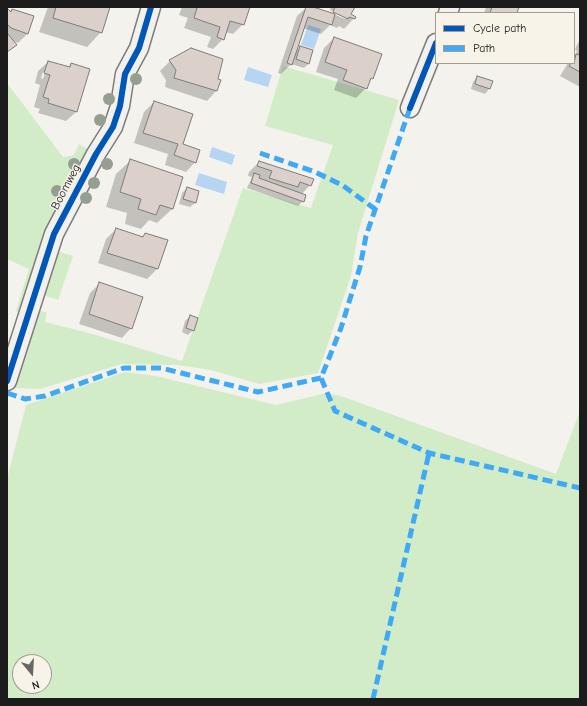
<!DOCTYPE html>
<style>
body{margin:0}
#map{position:relative;width:587px;height:706px;overflow:hidden;background:#f4f2ec;font-family:"Comic Neue",sans-serif}
canvas{display:block}
.frame{position:absolute;inset:0;border:8px solid #1c1c1c;pointer-events:none}
.legend{position:absolute;left:435px;top:12px;width:140px;height:52px;box-sizing:border-box;background:#f7f3e8;border:1px solid #9f9d96;margin:0;padding:5px 7px;list-style:none;font-size:12px;color:#1c1c1c}
.legend li{display:flex;align-items:center;gap:8px;height:20px}
.legend b{width:20px;border:1px solid #9f9d96}
.north{position:absolute;left:12px;top:654px;width:40px;height:40px;box-sizing:border-box;background:#f7f3e8;border:1px solid #9f9d96;border-radius:50%;rotate:162deg;font-size:11px;font-weight:700;line-height:16px;text-align:center;color:#1c1c1c}
.north::after{content:'';display:block;margin:auto;width:14px;height:18px;background:#686765;clip-path:polygon(50% 0,100% 100%,50% 72%,0 100%)}
</style>
<div id="map">
<canvas width="587" height="706"></canvas>
<div class="frame"></div>
<ul class="legend">
<li><b style="height:5px;background:#0057b8"></b>Cycle path</li>
<li><b style="height:5px;background:#3fa9f5"></b>Path</li>
</ul>
<div class="north">N</div>
</div>
<script>
const ctx = document.querySelector('canvas').getContext('2d');
ctx.lineJoin = 'round';
function paint(path, color) { ctx.fillStyle = color; ctx.fill(path, 'evenodd'); }
const poly = rows => new Path2D(rows.map(r => 'M' + r).join(''));
function trace(path, color, width, dash) { ctx.strokeStyle = color; ctx.lineWidth = width; ctx.lineCap = dash ? 'butt' : 'round'; ctx.setLineDash(dash || []); ctx.stroke(path); }
function drawText(font, color, halo, rows, align = 'center') {
  ctx.font = font + ' "Comic Neue",sans-serif'; ctx.lineWidth = 3; ctx.setLineDash([]); ctx.textBaseline = 'middle'; ctx.strokeStyle = halo; ctx.fillStyle = color; for (const [text, x, y, turn = 0] of rows) {
    ctx.save(); ctx.translate(x, y); ctx.rotate((+turn || 0) * Math.PI / 180); ctx.textAlign = isNaN(turn) ? turn : align; if (halo) ctx.strokeText(text, 0, 0); ctx.fillText(text, 0, 0); ctx.restore();
  }
}
paint(poly([
 [283,66,399,100,358,233,351,276,318,373,259,384,211,370,178,365,122,364,40,389,11,388,37,311,47,312,45,322,89,333,182,361,243,188,311,208,333,145,265,126],
 [7,83,63,157,74,155,79,144,91,151,56,209,20,313,16,311,29,269,7,259],
 [57,251,73,256,58,300,46,296,44,291],
 [125,372,156,376,276,405,327,393,341,396,556,474,580,411,580,699,7,699,7,479,26,405],
 [20,662,44,662,44,686,20,686]
]), '#d2ecc7');
paint(poly([
 [308,25,321,29,314,49,301,45],
 [248,67,272,75,268,87,244,80],
 [212,147,235,155,232,165,209,157],
 [199,173,227,182,224,194,195,185]
]), '#b5d5f2');
paint(poly([
 [48,7,110,7,101,32,87,47,39,32],
 [182,7,247,7,243,24,233,34,225,32,223,39,213,49,207,47,211,37,184,28,188,18,179,15],
 [307,7,328,13,329,12,345,19,345,17,330,10,331,7,353,7,350,15,355,17,344,29,339,26,337,28,330,25,321,34,303,28,295,53,300,47,309,63,304,68,291,64,281,74,278,73,297,16],
 [486,7,518,7,516,13,484,13],
 [7,9,10,12,12,10,28,33,18,43,13,41,7,52],
 [334,38,381,54,372,78,368,82,366,88,356,98,334,90,338,79,316,72,324,48],
 [580,39,580,87,560,76,568,63,574,63,574,57,577,51,575,49],
 [170,61,216,80,216,91,207,101,165,87,166,80,160,71],
 [48,62,68,67,71,64,76,112,66,121,38,113,40,109,34,107,40,85,35,83,38,71],
 [43,72,45,72,43,79,41,78],
 [477,77,492,82,489,89,485,94,471,89,473,82],
 [154,102,195,162,186,172,165,165,168,154,134,143,144,112],
 [131,160,172,209,157,223,149,220,141,229,125,224,127,213,106,207,116,174],
 [259,162,310,185,302,194,303,201,298,206,247,188,252,177,248,176,249,172],
 [187,188,195,203,190,207,179,204,182,193],
 [116,229,142,237,145,234,166,241,157,269,147,279,98,263,106,239],
 [100,283,131,328,122,338,79,324,90,293],
 [190,316,193,330,188,335,182,332,185,321]
]), '#0003');
const building = poly([
 [56,7,110,7,102,33,53,18,56,7],
 [193,7,250,7,244,25,230,21,224,40,217,37,220,27,194,18,197,8,193,7],
 [306,7,313,7,335,14,332,25,308,17,292,65,287,63,306,7],
 [335,7,355,7,351,14,356,17,355,19,349,17,348,19,333,12,335,7],
 [492,7,519,7,517,13,490,13,492,7],
 [7,8,11,12,12,9,34,16,28,34,11,28,7,24,7,8],
 [7,33,17,45,7,52,7,33],
 [334,37,382,54,373,79,371,78,367,89,343,80,347,70,325,62,334,37],
 [300,46,313,50,309,64,296,59,300,46],
 [191,48,223,59,218,79,221,80,217,91,174,78,176,70,169,60,191,48],
 [580,52,580,72,569,66,571,63,574,63,576,54,578,55,580,52],
 [48,61,70,67,71,63,90,69,77,112,48,103,49,99,43,97,50,75,44,73,48,61],
 [477,76,493,81,490,89,475,84,477,76],
 [154,101,193,114,183,144,200,150,196,163,174,155,178,144,143,133,154,101],
 [130,159,183,177,173,209,160,205,156,215,138,209,141,199,120,192,130,159],
 [259,161,314,179,311,186,300,182,298,187,269,178,272,171,257,166,259,161],
 [254,173,260,175,259,178,306,195,304,202,251,183,254,173],
 [187,187,199,191,196,203,183,199,187,187],
 [116,228,143,237,145,233,168,240,158,269,107,253,116,228],
 [99,282,143,297,132,329,89,314,99,282],
 [190,315,198,318,194,331,186,328,190,315]
]);
paint(building, '#dcd0cb');
trace(building, '#7d7c7a', 1);
const street = poly([
 [448,13,450,7],
 [410,108,436,43],
 [7,381,54,234,96,154,113,127,120,106,125,74,139,48,151,7]
]);
trace(street, '#7d7c7a', 21);
trace(street, '#f2f1ed', 18);
trace(poly([
 [410,108,366,236,360,267,341,328,321,378,335,411,429,453,580,488],
 [260,153,315,172,342,185,375,209],
 [7,393,25,399,45,396,124,368,161,368,258,392,321,378],
 [373,699,429,453]
]), '#3fa9f5', 5, [10, 5]);
trace(poly([
 [410,108,436,43],
 [7,381,54,234,96,154,113,127,120,106,125,74,139,48,151,7]
]), '#0057b8', 6);
ctx.fillStyle = '#969e91';
for (const [x, y] of [
 [136,79],
 [109,99],
 [100,120],
 [74,164],
 [107,164],
 [94,183],
 [57,191],
 [86,198]
]) { ctx.beginPath(); ctx.arc(x, y, 6, 0, 2 * Math.PI); ctx.fill(); }
drawText('12px', '#1c1c1c', '#f7f3e8', [
 ["Boomweg",66,187,-62]
]);
</script>
